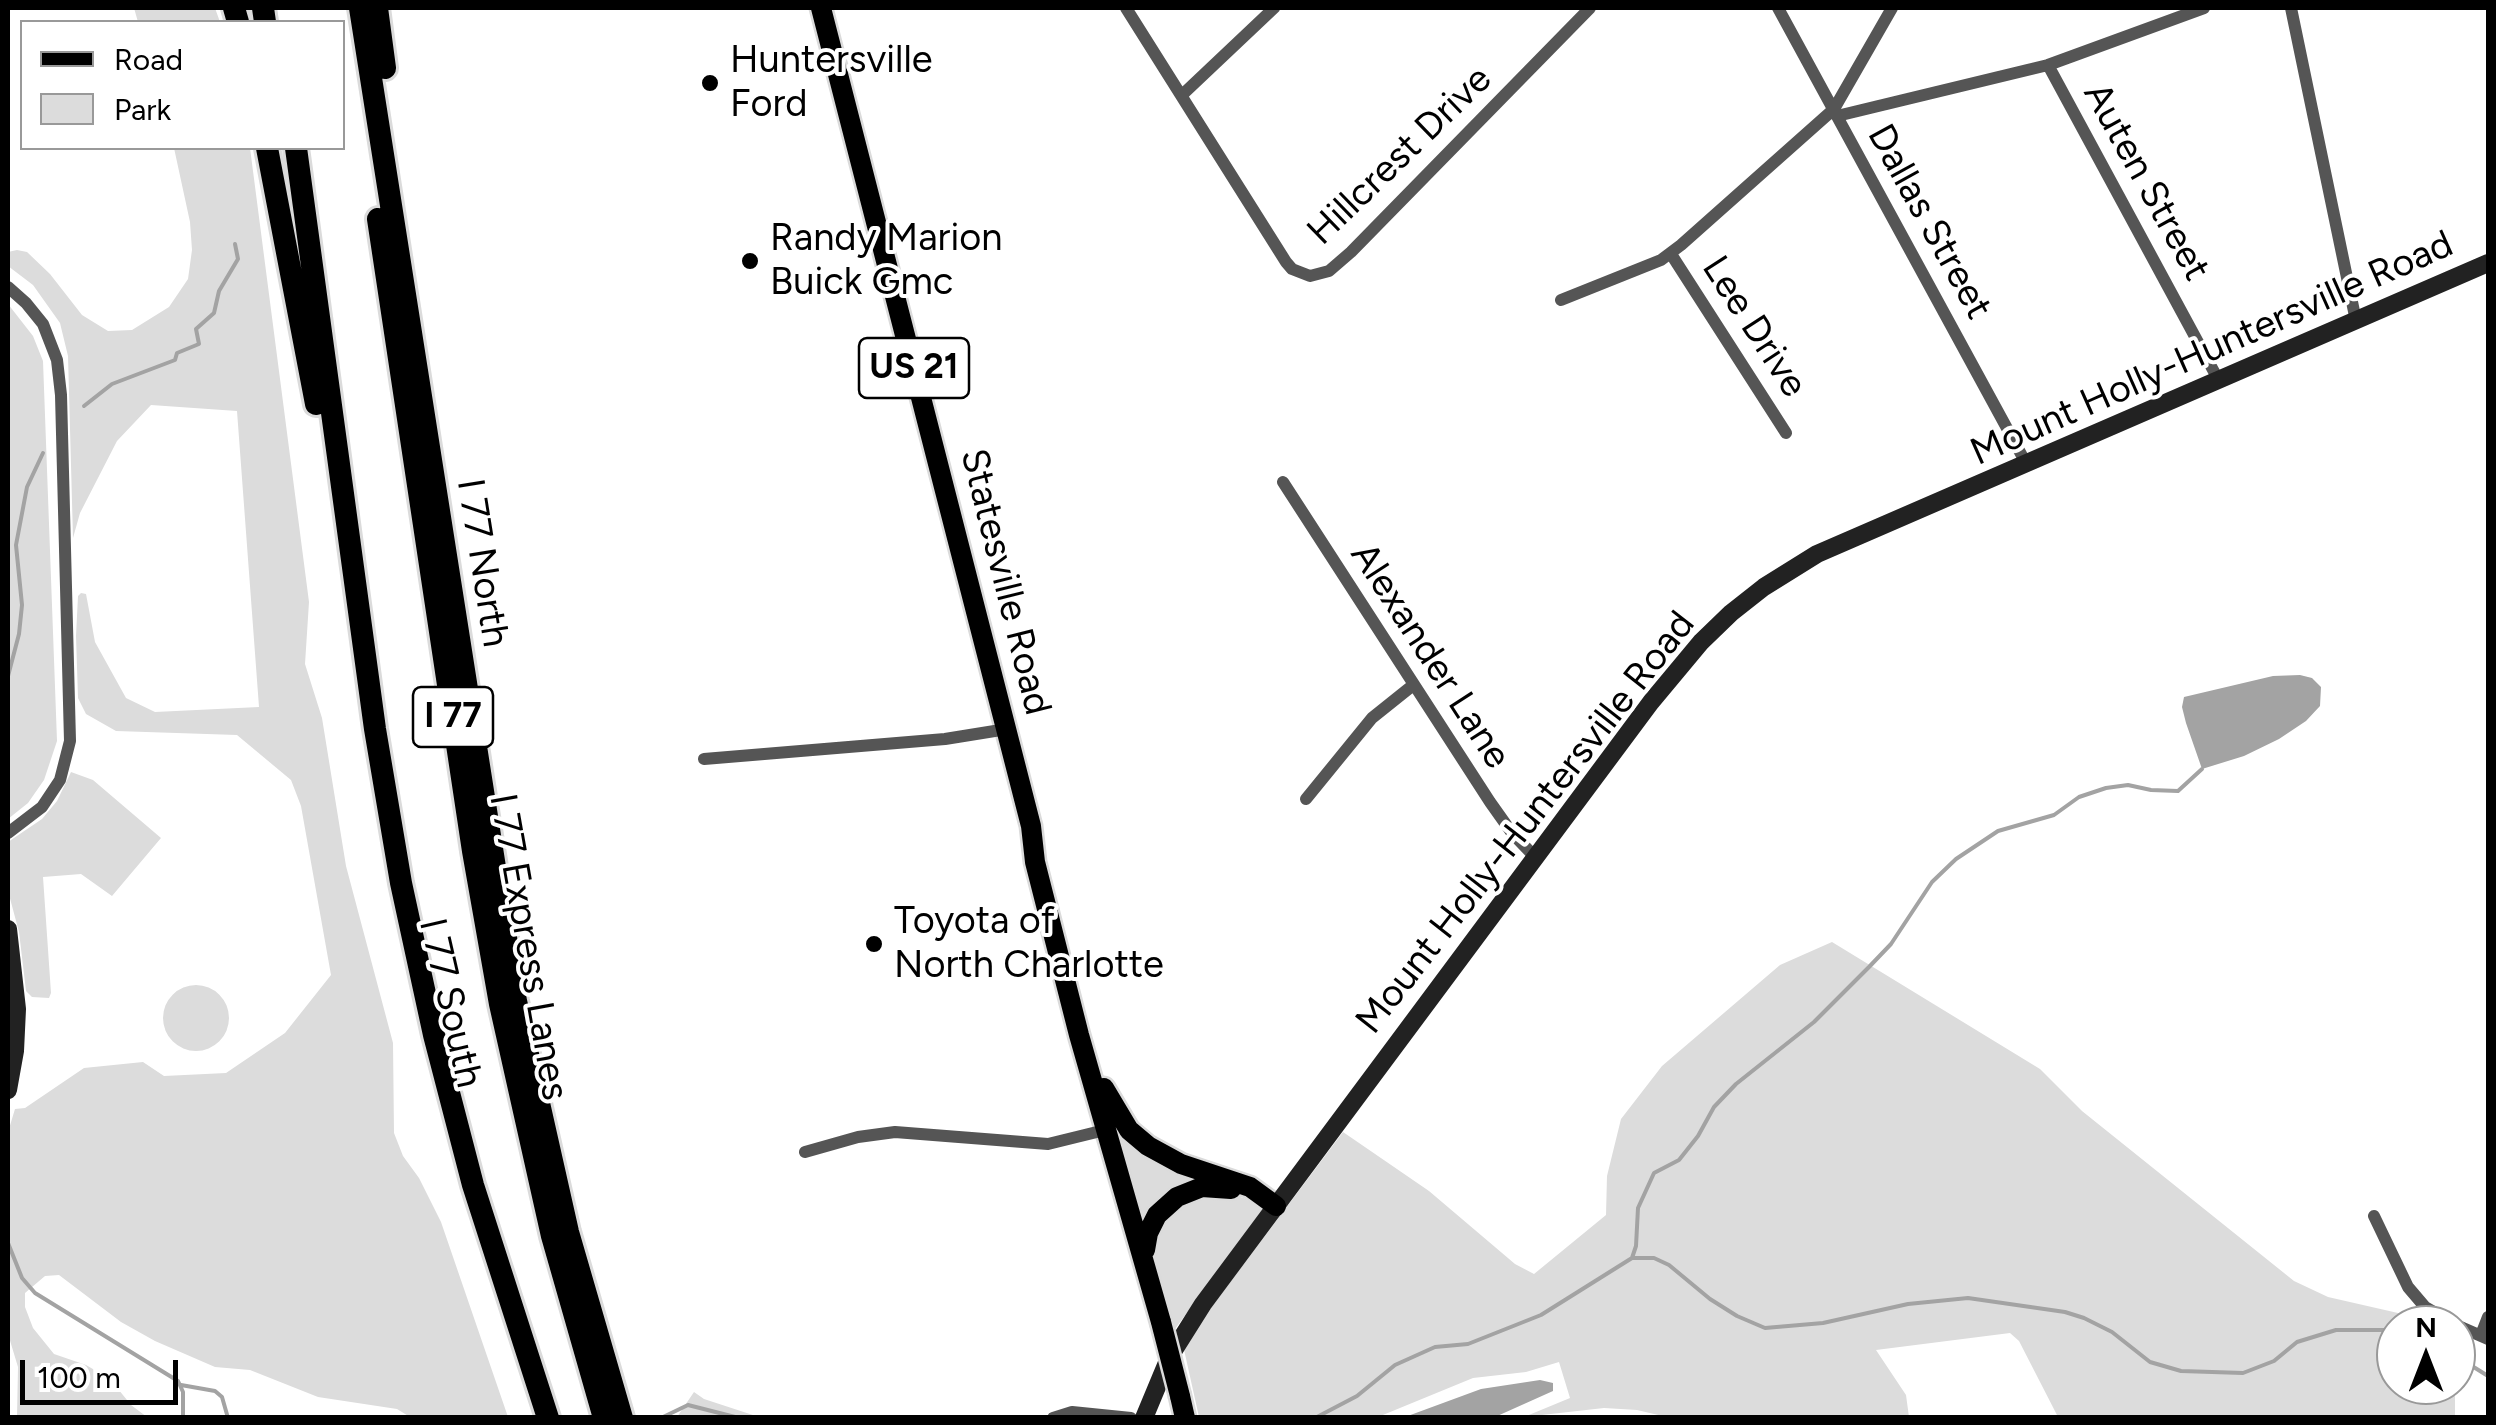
<!DOCTYPE html>
<style>
body{margin:0}
#map{position:relative;width:2496px;height:1425px;overflow:hidden;background:#fff;font-family:Figtree,sans-serif}
canvas{display:block}
.frame{position:absolute;inset:0;border:10px solid #000;pointer-events:none}
.legend{position:absolute;left:20px;top:20px;width:325px;height:130px;box-sizing:border-box;background:#fff;border:2px solid #999;margin:0;padding:12px 18px;list-style:none;font-size:30px;color:#000}
.legend li{display:flex;align-items:center;gap:20px;height:50px}
.legend b{width:50px;border:2px solid #999}
.north{position:absolute;left:2376px;top:1305px;width:100px;height:100px;box-sizing:border-box;background:#fff;border:2px solid #999;border-radius:50%;rotate:0deg;font-size:28px;font-weight:700;line-height:40px;text-align:center;color:#000}
.north::after{content:'';display:block;margin:auto;width:35px;height:45px;background:#000;clip-path:polygon(50% 0,100% 100%,50% 72%,0 100%)}
.scale{position:absolute;left:20px;top:1360px;width:158px;height:45px;box-sizing:border-box;border:5px solid #000;border-top:0;padding-left:12px;font-size:30px;line-height:35px;white-space:nowrap;color:#000;-webkit-text-stroke:8px #fff;paint-order:stroke}
</style>
<div id="map">
<canvas width="2496" height="1425"></canvas>
<div class="frame"></div>
<ul class="legend">
<li><b style="height:12px;background:#000"></b>Road</li>
<li><b style="height:28px;background:#dcdcdc"></b>Park</li>
</ul>
<div class="north">N</div>
<div class="scale">100 m</div>
</div>
<script>
const ctx = document.querySelector('canvas').getContext('2d');
ctx.lineJoin = 'round';
function paint(path, color) { ctx.fillStyle = color; ctx.fill(path, 'evenodd'); }
const poly = rows => new Path2D(rows.map(r => 'M' + r).join(''));
function trace(path, color, width, dash) { ctx.strokeStyle = color; ctx.lineWidth = width; ctx.lineCap = dash ? 'butt' : 'round'; ctx.setLineDash(dash || []); ctx.stroke(path); }
function drawText(font, color, halo, rows, align = 'center') {
  ctx.font = font + ' Figtree,sans-serif'; ctx.lineWidth = 8; ctx.setLineDash([]); ctx.textBaseline = 'middle'; ctx.strokeStyle = halo; ctx.fillStyle = color; for (const [text, x, y, turn = 0] of rows) {
    ctx.save(); ctx.translate(x, y); ctx.rotate((+turn || 0) * Math.PI / 180); ctx.textAlign = isNaN(turn) ? turn : align; if (halo) ctx.strokeText(text, 0, 0); ctx.fillText(text, 0, 0); ctx.restore();
  }
}
paint(poly([
 [134,8,215,8,220,22,138,22],
 [174,148,250,148,309,602,305,664,322,718,346,866,393,1043,394,1133,403,1156,419,1178,441,1222,508,1417,410,1417,397,1409,318,1397,250,1370,215,1367,155,1341,121,1322,59,1275,45,1276,25,1293,25,1307,33,1328,54,1354,86,1365,110,1379,131,1405,147,1417,17,1417,18,1367,8,1334,8,1132,15,1109,25,1108,84,1068,143,1062,164,1076,226,1073,285,1033,331,975,301,806,291,780,237,735,116,731,86,714,78,698,76,636,78,596,81,593,86,594,95,642,126,698,155,712,259,707,237,411,151,405,117,441,80,513,73,538,68,356,60,323,33,285,8,266,8,252,17,250,27,252,50,274,82,315,108,331,132,330,169,307,188,279,192,250,190,222],
 [8,304,33,336,43,361,57,741,44,780,28,803,8,819],
 [71,772,93,780,161,838,112,896,81,874,43,877,51,993,49,998,32,997,26,991,19,932,8,891,8,842,42,819,57,801],
 [1832,942,2040,1069,2082,1111,2294,1281,2328,1297,2398,1313,2421,1325,2396,1325,2396,1385,2455,1385,2455,1417,2058,1417,2019,1341,2010,1333,1876,1350,1906,1395,1909,1417,1671,1418,1637,1410,1604,1408,1524,1417,1570,1398,1559,1362,1526,1372,1473,1378,1378,1417,1199,1417,1183,1345,1343,1132,1429,1191,1515,1264,1534,1274,1606,1215,1607,1176,1621,1119,1662,1066,1780,965],
 '163 1018a33 33 0 1 1 66 0a33 33 0 1 1-66 0Z',
 [1112,1108,1194,1172,1202,1184,1145,1235],
 [1221,1192,1244,1198,1263,1209,1175,1329,1163,1298,1151,1251,1155,1230,1188,1198],
 [694,1392,704,1399,759,1417,677,1417]
]), '#dcdcdc');
paint(poly([
 [2300,675,2312,678,2321,687,2320,706,2306,721,2279,739,2244,756,2202,769,2186,723,2182,707,2184,697,2273,676],
 [1540,1380,1553,1383,1553,1391,1495,1417,1405,1417,1481,1389]
]), '#a3a3a3');
trace(poly([
 [84,406,112,384,175,360,177,353,199,344,196,329,214,313,219,291,238,259,235,244],
 [8,676,19,634,22,605,16,545,27,487,43,453],
 [8,1243,22,1278,35,1293,178,1381,183,1392,183,1418],
 [1632,1258,1636,1246,1638,1208,1654,1173,1679,1160,1698,1136,1714,1107,1736,1084,1814,1022,1869,967,1891,944,1932,882,1956,859,1998,831,2054,815,2079,797,2106,788,2128,785,2151,790,2178,791,2202,769],
 [2456,1356,2488,1376],
 [181,1385,215,1391,222,1397,228,1418],
 [661,1418,688,1405,739,1418],
 [1315,1418,1357,1396,1395,1365,1435,1347,1468,1344,1541,1315,1632,1258,1654,1258,1669,1265,1710,1299,1737,1316,1765,1328,1823,1323,1908,1304,1968,1298,2065,1312,2084,1318,2112,1332,2150,1362,2181,1371,2243,1373,2274,1361,2297,1342,2336,1330,2396,1330]
]), '#a3a3a3', 4);
const primary = poly([
 [821,8,1031,826,1035,862,1079,1035,1161,1322],
 [1104,1088,1129,1130,1148,1146,1181,1164,1250,1187,1276,1206],
 [1145,1250,1148,1233,1157,1215,1177,1197,1202,1187,1231,1189],
 [1180,1396,1185,1418]
]);
const highway = poly([
 [234,8,238,22],
 [263,8,265,22],
 [360,8,516,1001,568,1232,622,1418],
 [377,8,385,68],
 [267,148,316,404],
 [296,148,375,729,401,883,434,1035,473,1185,548,1418],
 [378,219,473,851,500,1004,552,1236,604,1418]
]);
trace(primary, '#dbdbdb', 25);
trace(highway, '#dbdbdb', 28);
trace(poly([
 [1126,8,1286,262,1292,269,1310,276,1329,271,1351,252,1590,8],
 [1778,8,2027,465],
 [2291,8,2356,321],
 [2048,65,2219,381],
 [1182,95,1274,8],
 [1837,116,2048,65,2204,8],
 [1671,254,1786,433],
 [8,287,26,303,43,324,57,360,61,395,70,741,60,780,42,807,8,833],
 [1561,300,1661,260,1681,245,1834,109,1892,8],
 [1283,482,1490,802,1512,833,1535,857],
 [704,759,945,739,1007,729],
 [1306,799,1372,718,1412,686],
 [805,1152,858,1137,895,1132,1048,1144,1105,1130],
 [2374,1216,2408,1287,2425,1307,2456,1325],
 [2456,1325,2488,1339],
 [2481,1335,2488,1317],
 [1053,1418,1072,1412,1131,1418]
]), '#555', 12);
trace(poly([
 [8,929,17,1009,15,1051,8,1090],
 [1144,1418,1169,1358,1203,1304,1651,702,1701,642,1731,613,1764,587,1817,554,2488,263]
]), '#222', 18);
trace(primary, '#000', 20);
trace(highway, '#000', 22);
const primaryBridge = poly([
 [1161,1322,1180,1396]
]);
trace(primaryBridge, '#dbdbdb', 25, []);
trace(primaryBridge, '#000', 20);
for (const [x, y, r, color] of [
 [710,83,10,"#000"],
 [750,261,10,"#000"],
 [874,944,10,"#000"]
]) { const dot = new Path2D(); dot.arc(x, y, r, 0, 2 * Math.PI); ctx.fillStyle = color; ctx.fill(dot); trace(dot, '#fff', 4); }
for (const [x, y, w] of [
 [914,368,110],
 [453,717,80]
]) { const box = new Path2D(); box.roundRect(x - w / 2, y - 30, w, 60, 8); ctx.fillStyle = '#fff'; ctx.fill(box); trace(box, '#000', 2.5); }
drawText('bold 35px', '#000', null, [
 ["US 21",914,368],
 ["I 77",453,717]
]);
drawText('38px', '#000', '#fff', [
 ["Huntersville",730,61],
 ["Ford",730,105],
 ["Randy Marion",770,239],
 ["Buick Gmc",770,283],
 ["Toyota of",894,922],
 ["North Charlotte",894,966]
], 'left');
drawText('38px', '#000', '#fff', [
 ["Hillcrest Drive",1400,156,-44],
 ["Auten Street",2146,182,61],
 ["Dallas Street",1929,222,61],
 ["Lee Drive",1754,327,57],
 ["Mount Holly-Huntersville Road",2212,349,-24],
 ["I 77 North",482,563,81],
 ["Statesville Road",1005,582,76],
 ["Alexander Lane",1430,656,57],
 ["Mount Holly-Huntersville Road",1526,823,-52],
 ["I 77 Express Lanes",528,947,80],
 ["I 77 South",450,1003,77]
]);
</script>
